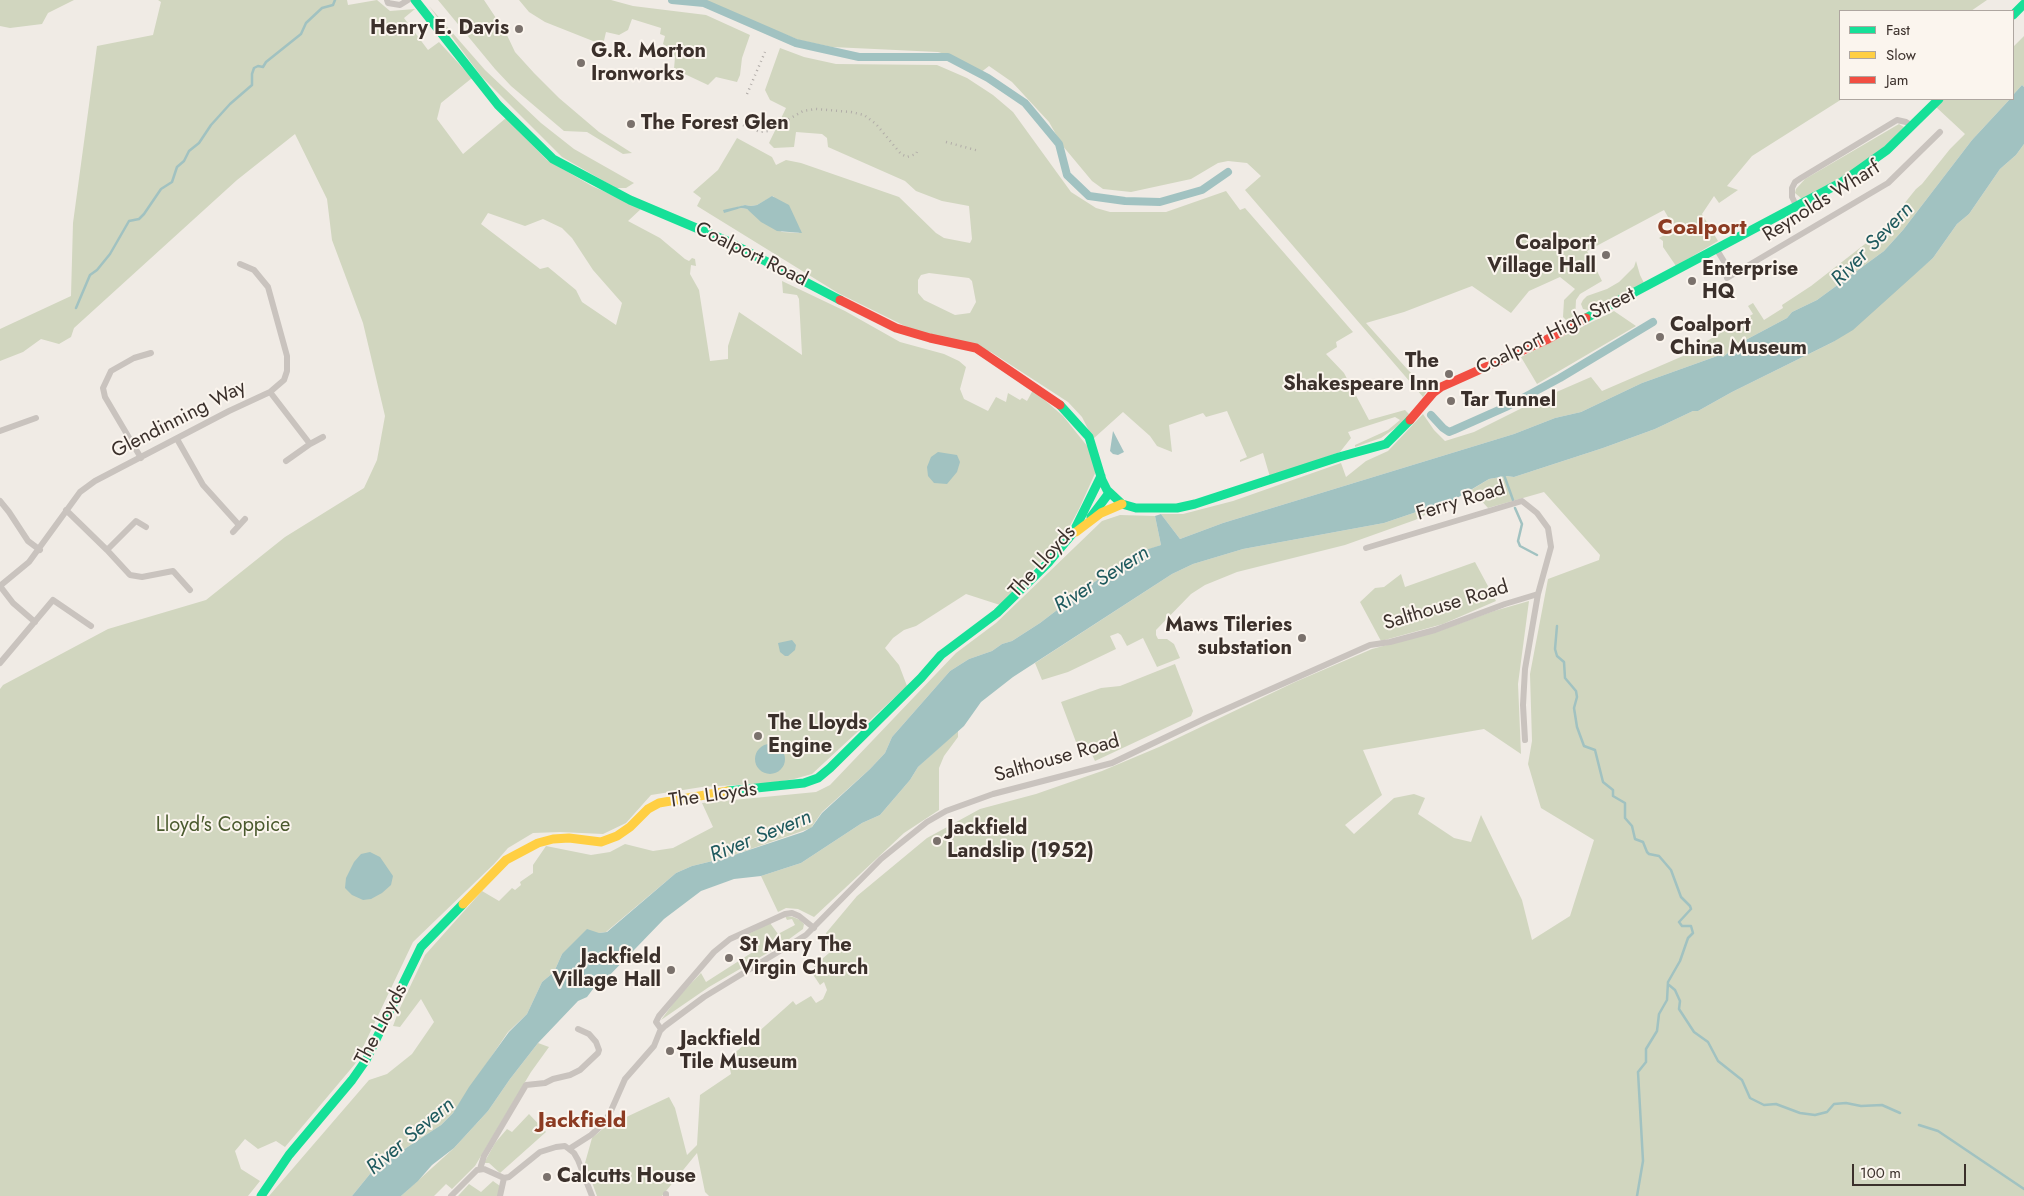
<!DOCTYPE html>
<style>
body{margin:0}
#map{position:relative;width:2024px;height:1196px;overflow:hidden;background:#f0ebe5;font-family:Jost,sans-serif}
canvas{display:block}
.legend{position:absolute;left:1839px;top:10px;width:175px;height:90px;box-sizing:border-box;background:#fbf5ee;border:1px solid #aea6a0;margin:0;padding:6px 9px;list-style:none;font-size:15px;color:#3b302b}
.legend li{display:flex;align-items:center;gap:10px;height:25px}
.legend b{width:25px;border:1px solid #aea6a0}
.scale{position:absolute;left:1852px;top:1164px;width:114px;height:22px;box-sizing:border-box;border:2px solid #3b302b;border-top:0;padding-left:6px;font-size:15px;line-height:18px;white-space:nowrap;color:#3b302b;-webkit-text-stroke:4px #fbf5ee;paint-order:stroke}
</style>
<div id="map">
<canvas width="2024" height="1196"></canvas>
<ul class="legend">
<li><b style="height:6px;background:#16e098"></b>Fast</li>
<li><b style="height:6px;background:#ffcf43"></b>Slow</li>
<li><b style="height:6px;background:#f24e42"></b>Jam</li>
</ul>
<div class="scale">100 m</div>
</div>
<script>
const ctx = document.querySelector('canvas').getContext('2d');
ctx.lineJoin = 'round';
function paint(path, color) { ctx.fillStyle = color; ctx.fill(path, 'evenodd'); }
const poly = rows => new Path2D(rows.map(r => 'M' + r).join(''));
function trace(path, color, width, dash) { ctx.strokeStyle = color; ctx.lineWidth = width; ctx.lineCap = dash ? 'butt' : 'round'; ctx.setLineDash(dash || []); ctx.stroke(path); }
function drawText(font, color, halo, rows, align = 'center') {
  ctx.font = font + ' Jost,sans-serif'; ctx.lineWidth = 4; ctx.setLineDash([]); ctx.textBaseline = 'middle'; ctx.strokeStyle = halo; ctx.fillStyle = color; for (const [text, x, y, turn = 0] of rows) {
    ctx.save(); ctx.translate(x, y); ctx.rotate((+turn || 0) * Math.PI / 180); ctx.textAlign = isNaN(turn) ? turn : align; if (halo) ctx.strokeText(text, 0, 0); ctx.fillText(text, 0, 0); ctx.restore();
  }
}
paint(poly([
 [0,0,74,0,48,13,42,24,10,28,0,26],
 [158,0,347,0,348,5,377,0,390,11,415,9,404,18,428,50,439,42,472,78,441,103,437,119,463,154,506,118,547,160,592,186,642,208,628,221,660,238,685,259,689,261,692,258,695,259,696,266,691,265,690,274,699,290,710,361,728,359,728,346,739,312,802,355,799,299,797,295,783,293,782,281,845,311,900,342,944,354,959,361,966,367,960,389,964,399,988,411,996,397,1006,402,1008,393,1020,400,1022,398,1027,401,1033,390,1063,416,1092,452,1097,469,1079,509,1065,535,1000,605,966,594,916,626,904,630,893,638,885,648,899,665,907,686,812,774,794,779,770,783,702,787,651,795,626,823,603,834,560,832,533,833,508,848,494,864,413,942,355,1064,285,1147,276,1141,258,1149,245,1139,235,1151,241,1169,260,1181,248,1196,0,1196,0,689,3,685,108,629,206,600,285,537,364,488,377,460,385,416,363,323,332,240,327,199,295,134,237,180,74,328,71,337,59,344,41,339,23,352,0,361,0,329,71,296,73,223,97,46,153,35,161,2],
 [488,213,525,226,543,219,562,228,572,238,593,270,622,303,616,325,582,302,576,290,548,267,540,269,481,224],
 [438,0,484,0,506,33,515,52,534,73,559,98,599,132,632,153,623,154,587,132,564,131,511,86,495,69],
 [519,0,611,0,633,6,706,15,750,35,742,58,740,75,737,82,716,77,708,85,674,69,675,57,673,52,663,44,665,36,660,34,661,28,632,19,628,30,619,35,606,32,603,45,545,22,529,12],
 [700,0,1987,0,1971,11,1840,11,1840,99,1842,99,1752,156,1727,186,1738,190,1719,203,1714,196,1702,214,1718,241,1676,266,1663,247,1663,241,1659,238,1675,229,1664,210,1587,251,1602,281,1580,294,1576,300,1575,320,1568,322,1563,317,1564,300,1575,289,1560,277,1529,291,1511,313,1472,286,1404,312,1366,323,1408,370,1428,389,1423,397,1245,190,1261,176,1247,163,1228,161,1218,163,1191,179,1131,192,1103,189,1092,181,1062,145,1049,122,1012,82,989,66,980,73,955,57,938,52,832,47,799,40],
 [429,6,485,70,541,123,574,149,634,183,626,188,616,188,562,157,481,76],
 [2024,36,2024,87,2022,85,2013,95,2013,47],
 [780,48,804,57,836,64,937,65,967,78,993,95,1013,112,1071,192,1096,208,1110,212,1166,212,1226,191,1240,210,1245,208,1353,332,1336,342,1337,347,1326,354,1344,373,1369,420,1405,410,1410,415,1401,424,1381,438,1355,447,1355,445,1388,430,1400,420,1395,417,1348,432,1351,438,1340,452,1270,477,1263,453,1240,462,1240,460,1247,457,1227,411,1206,417,1203,413,1169,425,1172,452,1157,446,1150,436,1123,412,1093,439,1082,417,1068,402,991,352,913,330,838,293,697,206,701,198,693,192,718,170,737,138,772,157,776,165,786,160,801,163,899,197,936,233,944,238,970,243,972,239,969,206,942,201,916,191,905,181,828,147,827,138,822,134,796,132,794,147,774,148,769,143,786,108,770,100,765,90],
 [773,196,800,229,799,233,782,232,747,209,741,208,723,211,745,205,751,206,757,205],
 [929,273,969,278,972,281,976,302,970,313,955,315,924,300,918,293,918,280,921,275],
 [1943,99,2010,99,1972,140,1903,230,1884,251,1817,300,1792,312,1787,318,1740,343,1723,357,1720,355,1642,383,1581,412,1555,418,1514,434,1223,523,1180,539,1161,514,1183,514,1233,501,1341,463,1346,477,1366,461,1388,451,1423,414,1434,430,1445,441,1474,432,1538,400,1591,377,1602,391,1683,356,1708,344,1707,341,1753,314,1748,306,1753,303,1764,320,1783,308,1782,305,1811,286,1883,230,1916,189,1922,184,1950,149,1965,134,1936,107],
 [1899,124,1904,127,1876,155,1834,183,1802,199,1795,193,1796,189,1805,179],
 [2024,144,2024,1196,709,1196,705,1192,697,1153,662,1196,597,1196,585,1163,592,1138,605,1127,669,1097,675,1108,687,1155,697,1145,700,1095,731,1074,728,1059,793,1001,796,1005,811,996,816,1003,823,999,827,990,824,982,820,985,812,973,814,966,829,953,826,933,857,896,927,838,980,809,1036,794,1102,771,1159,747,1295,682,1372,649,1439,631,1494,611,1529,601,1518,684,1521,754,1484,729,1363,750,1382,795,1345,825,1354,834,1394,798,1414,794,1425,798,1418,814,1454,838,1471,842,1481,815,1522,900,1532,940,1570,916,1594,840,1541,808,1528,764,1532,741,1530,674,1548,579,1599,560,1600,555,1544,492,1488,508,1478,497,1469,493,1471,490,1489,479,1506,476,1514,477,1603,448,1655,429,1693,411,1698,411,1732,392,1833,342,1933,258,1957,224,1969,214,2000,169,2016,155],
 [1636,261,1640,275,1644,283,1592,311,1583,309,1581,304,1583,300,1587,296,1607,289,1619,282,1634,267],
 [1614,311,1636,326,1537,384,1521,357],
 [1447,504,1415,520,1345,545,1237,572,1205,585,1191,594,1156,630,1156,635,1158,639,1167,639,1174,644,1180,658,1157,667,1143,638,1127,646,1121,635,1118,633,1110,636,1116,649,1068,672,1042,680,1035,663,1172,574,1193,564,1243,549,1384,523,1437,505],
 [1120,515,1155,516,1161,545,1139,553,1090,585,1040,623,1012,641,1002,644,992,651,969,659,950,671,892,737,885,753,870,769,822,812,811,828,725,858,692,866,676,873,606,932,599,933,562,954,554,972,542,982,527,1014,508,1032,453,1113,441,1125,374,1169,352,1196,269,1196,369,1080,387,1074,412,1054,434,1022,421,999,400,1027,393,1026,399,1010,425,955,482,891,499,901,512,888,515,890,521,885,520,882,533,873,533,865,546,846,591,855,610,852,625,844,653,851,673,848,713,827,702,803,816,792,830,785,956,653,996,623,1102,521],
 [1475,562,1496,601,1443,624,1381,641,1360,602,1375,588,1384,587,1401,574,1405,587],
 [1175,664,1193,711,1191,716,1095,761,1088,746,1079,750,1061,702,1101,688,1120,686],
 [958,730,958,737,944,756,939,768,939,810,904,833,814,917,798,909,786,908,778,912,761,876,801,863,862,823,880,815,910,780,918,767],
 [785,916,793,917,800,920,804,924,803,929,781,945,709,987,661,1020,678,997,701,973,706,982,759,948,748,934,770,923,778,934,795,925,792,919,787,920],
 [538,1043,549,1047,531,1072,475,1166,452,1189,446,1184,434,1196,401,1196,454,1148,488,1111,510,1079],
 [529,1114,546,1132,500,1173,489,1163,484,1163,495,1143,507,1129,512,1132],
 [493,1181,500,1186,498,1196,458,1196,469,1184,481,1192]
]), '#d1d6bf');
paint(poly([
 [2022,85,2024,87,2024,144,2016,155,2000,169,1969,214,1957,224,1933,258,1853,330,1833,342,1732,392,1698,411,1693,411,1655,429,1603,448,1514,477,1506,476,1489,479,1447,504,1437,505,1384,523,1243,549,1193,564,1172,574,1013,677,981,702,964,726,918,767,910,780,880,815,862,823,801,863,761,876,734,879,701,891,664,919,605,980,596,985,587,997,578,1001,538,1043,510,1079,488,1111,454,1148,432,1165,418,1181,401,1196,352,1196,374,1169,441,1125,453,1113,469,1087,509,1032,527,1014,542,982,554,972,562,954,587,929,599,933,607,932,676,873,692,866,725,858,803,832,812,827,822,813,870,769,885,753,892,737,950,671,969,659,992,651,1002,644,1012,641,1040,623,1090,585,1139,552,1161,545,1155,516,1161,514,1180,539,1223,523,1514,434,1555,418,1581,412,1642,383,1720,355,1723,357,1740,343,1787,318,1792,312,1817,300,1884,251,1903,230,1972,140,2010,99,2013,99,2013,95],
 [772,196,789,205,802,233,777,231,761,222,747,209,741,208,724,213,723,210,745,205,751,206,757,205],
 [1113,431,1124,452,1118,455,1113,454,1110,451],
 [938,452,957,455,960,462,957,472,947,484,934,483,928,476,927,467,931,457],
 [792,640,796,645,795,650,788,656,785,656,780,652,778,643],
 '755 759a15 15 0 1 1 30 0a15 15 0 1 1-30 0Z',
 [370,852,380,857,393,876,391,885,382,893,371,899,363,900,352,895,345,888,346,878,354,862,361,854]
]), '#a1c2c1');
trace(poly([
 [76,308,90,275,97,270,110,254,129,221,139,219,144,214,161,189,172,182,177,167,184,161,189,151,199,143,211,125,230,104,252,85,252,74,254,68,258,66,263,67,266,62,301,34,306,23,322,8,333,5,335,0],
 [1504,475,1513,500],
 [1515,508,1522,524,1518,541,1520,546,1537,555],
 [1557,626,1555,649,1557,656,1564,662,1565,678,1576,691,1577,697,1574,708,1577,727,1584,746,1595,750,1603,782,1613,790,1613,796,1625,803,1625,818,1632,826,1635,839,1643,842,1647,852,1649,854,1659,856,1671,870,1681,897,1690,906,1691,909,1679,922,1682,926,1691,926,1693,933,1688,938,1680,961,1668,982,1667,1000,1659,1014,1657,1031,1646,1049,1646,1062,1638,1072,1643,1161,1637,1196],
 [1669,985,1675,990,1680,1001,1679,1009,1694,1032,1708,1042,1718,1061,1742,1080,1750,1098,1764,1105,1776,1104,1800,1113,1815,1115,1827,1112,1834,1104,1846,1103,1861,1106,1882,1105,1900,1113],
 [1919,1125,1938,1131,2024,1189]
]), '#a1c2c1', 2.5);
trace(poly([
 [672,0,704,3,796,43,859,57,948,57,988,78,1025,103,1059,144,1067,175,1089,196,1125,201,1160,202,1202,190,1228,172],
 [1431,415,1443,428,1449,432,1454,430,1508,406,1560,378,1653,322]
]), '#a1c2c1', 8);
trace(poly([
 [387,0,388,3,400,5,408,0],
 [1797,207,1792,197,1792,188,1795,182,1801,178,1897,120,1906,122,1912,126],
 [1717,250,1728,268,1738,272],
 [1727,278,1888,183,1940,132],
 [270,392,310,444,323,437],
 [0,431,36,418],
 [177,439,203,485,239,525],
 [141,458,105,397,103,388,111,371,134,358,151,353],
 [286,461,310,444],
 [0,501,9,512,28,541,40,550],
 [66,510,107,550,130,575,142,577,173,571,190,590],
 [233,532,245,519],
 [1366,548,1522,501,1537,513,1548,528,1551,547,1538,594,1525,669,1523,705,1525,740],
 [107,550,136,521,146,527],
 [0,586,29,562,80,492,95,481,229,411,270,392,284,380,287,371,287,356,268,287,254,270,240,264],
 [0,586,13,603,35,622],
 [0,663,53,600,91,626],
 [661,1029,656,1022,659,1016,714,952,730,939,785,914,792,913,799,916,814,928],
 [569,1149,591,1135,603,1124,610,1113,625,1079,654,1046,660,1031,665,1026,704,997,806,935,881,859,927,822,946,811,993,794,1112,763,1206,718,1370,645,1390,642,1435,630,1505,604,1538,594],
 [480,1169,484,1156,526,1085,545,1083,553,1079,570,1075,580,1070,598,1053,599,1050,596,1042,589,1034,578,1029],
 [504,1178,509,1177,540,1152,556,1147,565,1146,574,1153,578,1160,592,1196],
 [666,1194,666,1196],
 [451,1196,477,1170,484,1169,504,1178],
 [500,1196,504,1178]
]), '#c9c3be', 6);
trace(poly([
 [415,0,498,105,553,159,630,200,727,241,840,300],
 [2013,15,2024,4],
 [1586,318,1842,182,1887,150,1939,99],
 [1060,405,1089,437,1102,480,1107,490,1122,504,1136,508,1177,508,1195,504,1339,457,1386,444,1410,420],
 [1091,517,1109,493],
 [728,791,804,783,818,778,830,768,921,678,941,655,997,613,1049,562,1073,533,1101,476],
 [261,1196,289,1155,352,1080,366,1060,421,947,463,904]
]), '#16e098', 9);
trace(poly([
 [1076,532,1101,513,1122,504],
 [463,904,506,860,538,843,553,839,569,838,601,842,617,836,630,827,648,809,659,803,728,791]
]), '#ffcf43', 9);
trace(poly([
 [840,300,896,328,930,338,976,348,1060,405],
 [1410,420,1433,393,1441,387,1546,340,1586,318]
]), '#f24e42', 9);
trace(poly([
 [747,94,765,52],
 [743,125,760,132,768,131,803,111,816,109,851,112,864,115,876,124,901,154,907,157,916,154,917,152],
 [946,142,979,151]
]), '#b1aca8', 2.5, [1, 4]);
for (const [x, y, r, color] of [
 [519,29,5,"#7a716c"],
 [581,63,5,"#7a716c"],
 [631,124,5,"#7a716c"],
 [1606,255,5,"#7a716c"],
 [1692,281,5,"#7a716c"],
 [1660,337,5,"#7a716c"],
 [1449,374,5,"#7a716c"],
 [1451,401,5,"#7a716c"],
 [1302,638,5,"#7a716c"],
 [758,736,5,"#7a716c"],
 [937,841,5,"#7a716c"],
 [729,958,5,"#7a716c"],
 [671,970,5,"#7a716c"],
 [670,1051,5,"#7a716c"],
 [547,1177,5,"#7a716c"]
]) { const dot = new Path2D(); dot.arc(x, y, r, 0, 2 * Math.PI); ctx.fillStyle = color; ctx.fill(dot); trace(dot, '#fbf5ee', 2); }
drawText('bold 20px', '#3b302b', '#fbf5ee', [
 ["Henry E. Davis",509,29,"right"],
 ["G.R. Morton",591,52],
 ["Ironworks",591,75],
 ["The Forest Glen",641,124],
 ["Coalport",1596,244,"right"],
 ["Village Hall",1596,267,"right"],
 ["Enterprise",1702,270],
 ["HQ",1702,293],
 ["Coalport",1670,326],
 ["China Museum",1670,349],
 ["The",1439,362,"right"],
 ["Shakespeare Inn",1439,385,"right"],
 ["Tar Tunnel",1461,401],
 ["Maws Tileries",1292,626,"right"],
 ["substation",1292,649,"right"],
 ["The Lloyds",768,724],
 ["Engine",768,747],
 ["Jackfield",947,829],
 ["Landslip (1952)",947,852],
 ["St Mary The",739,946],
 ["Virgin Church",739,969],
 ["Jackfield",661,958,"right"],
 ["Village Hall",661,981,"right"],
 ["Jackfield",680,1040],
 ["Tile Museum",680,1063],
 ["Calcutts House",557,1177]
], 'left');
drawText('20px', '#3b302b', '#fbf5ee', [
 ["Reynolds Wharf",1822,202,-32],
 ["Coalport Road",751,255,26],
 ["Coalport High Street",1556,332,-26],
 ["Glendinning Way",179,420,-27],
 ["Ferry Road",1461,502,-17],
 ["The Lloyds",1043,562,-48],
 ["Salthouse Road",1446,606,-17],
 ["Salthouse Road",1057,759,-16],
 ["The Lloyds",713,796,-8],
 ["The Lloyds",382,1025,-62]
]);
drawText('20px', '#4a5a2e', '#fbf5ee', [
 ["Lloyd's Coppice",223,826]
]);
drawText('italic 21px', '#1f5a5e', '#fbf5ee', [
 ["River Severn",1873,245,-46],
 ["River Severn",1102,580,-32],
 ["River Severn",761,837,-22],
 ["River Severn",411,1137,-40]
]);
drawText('bold 22px', '#8c3b22', '#fbf5ee', [
 ["Coalport",1702,229],
 ["Jackfield",582,1122]
]);
</script>
